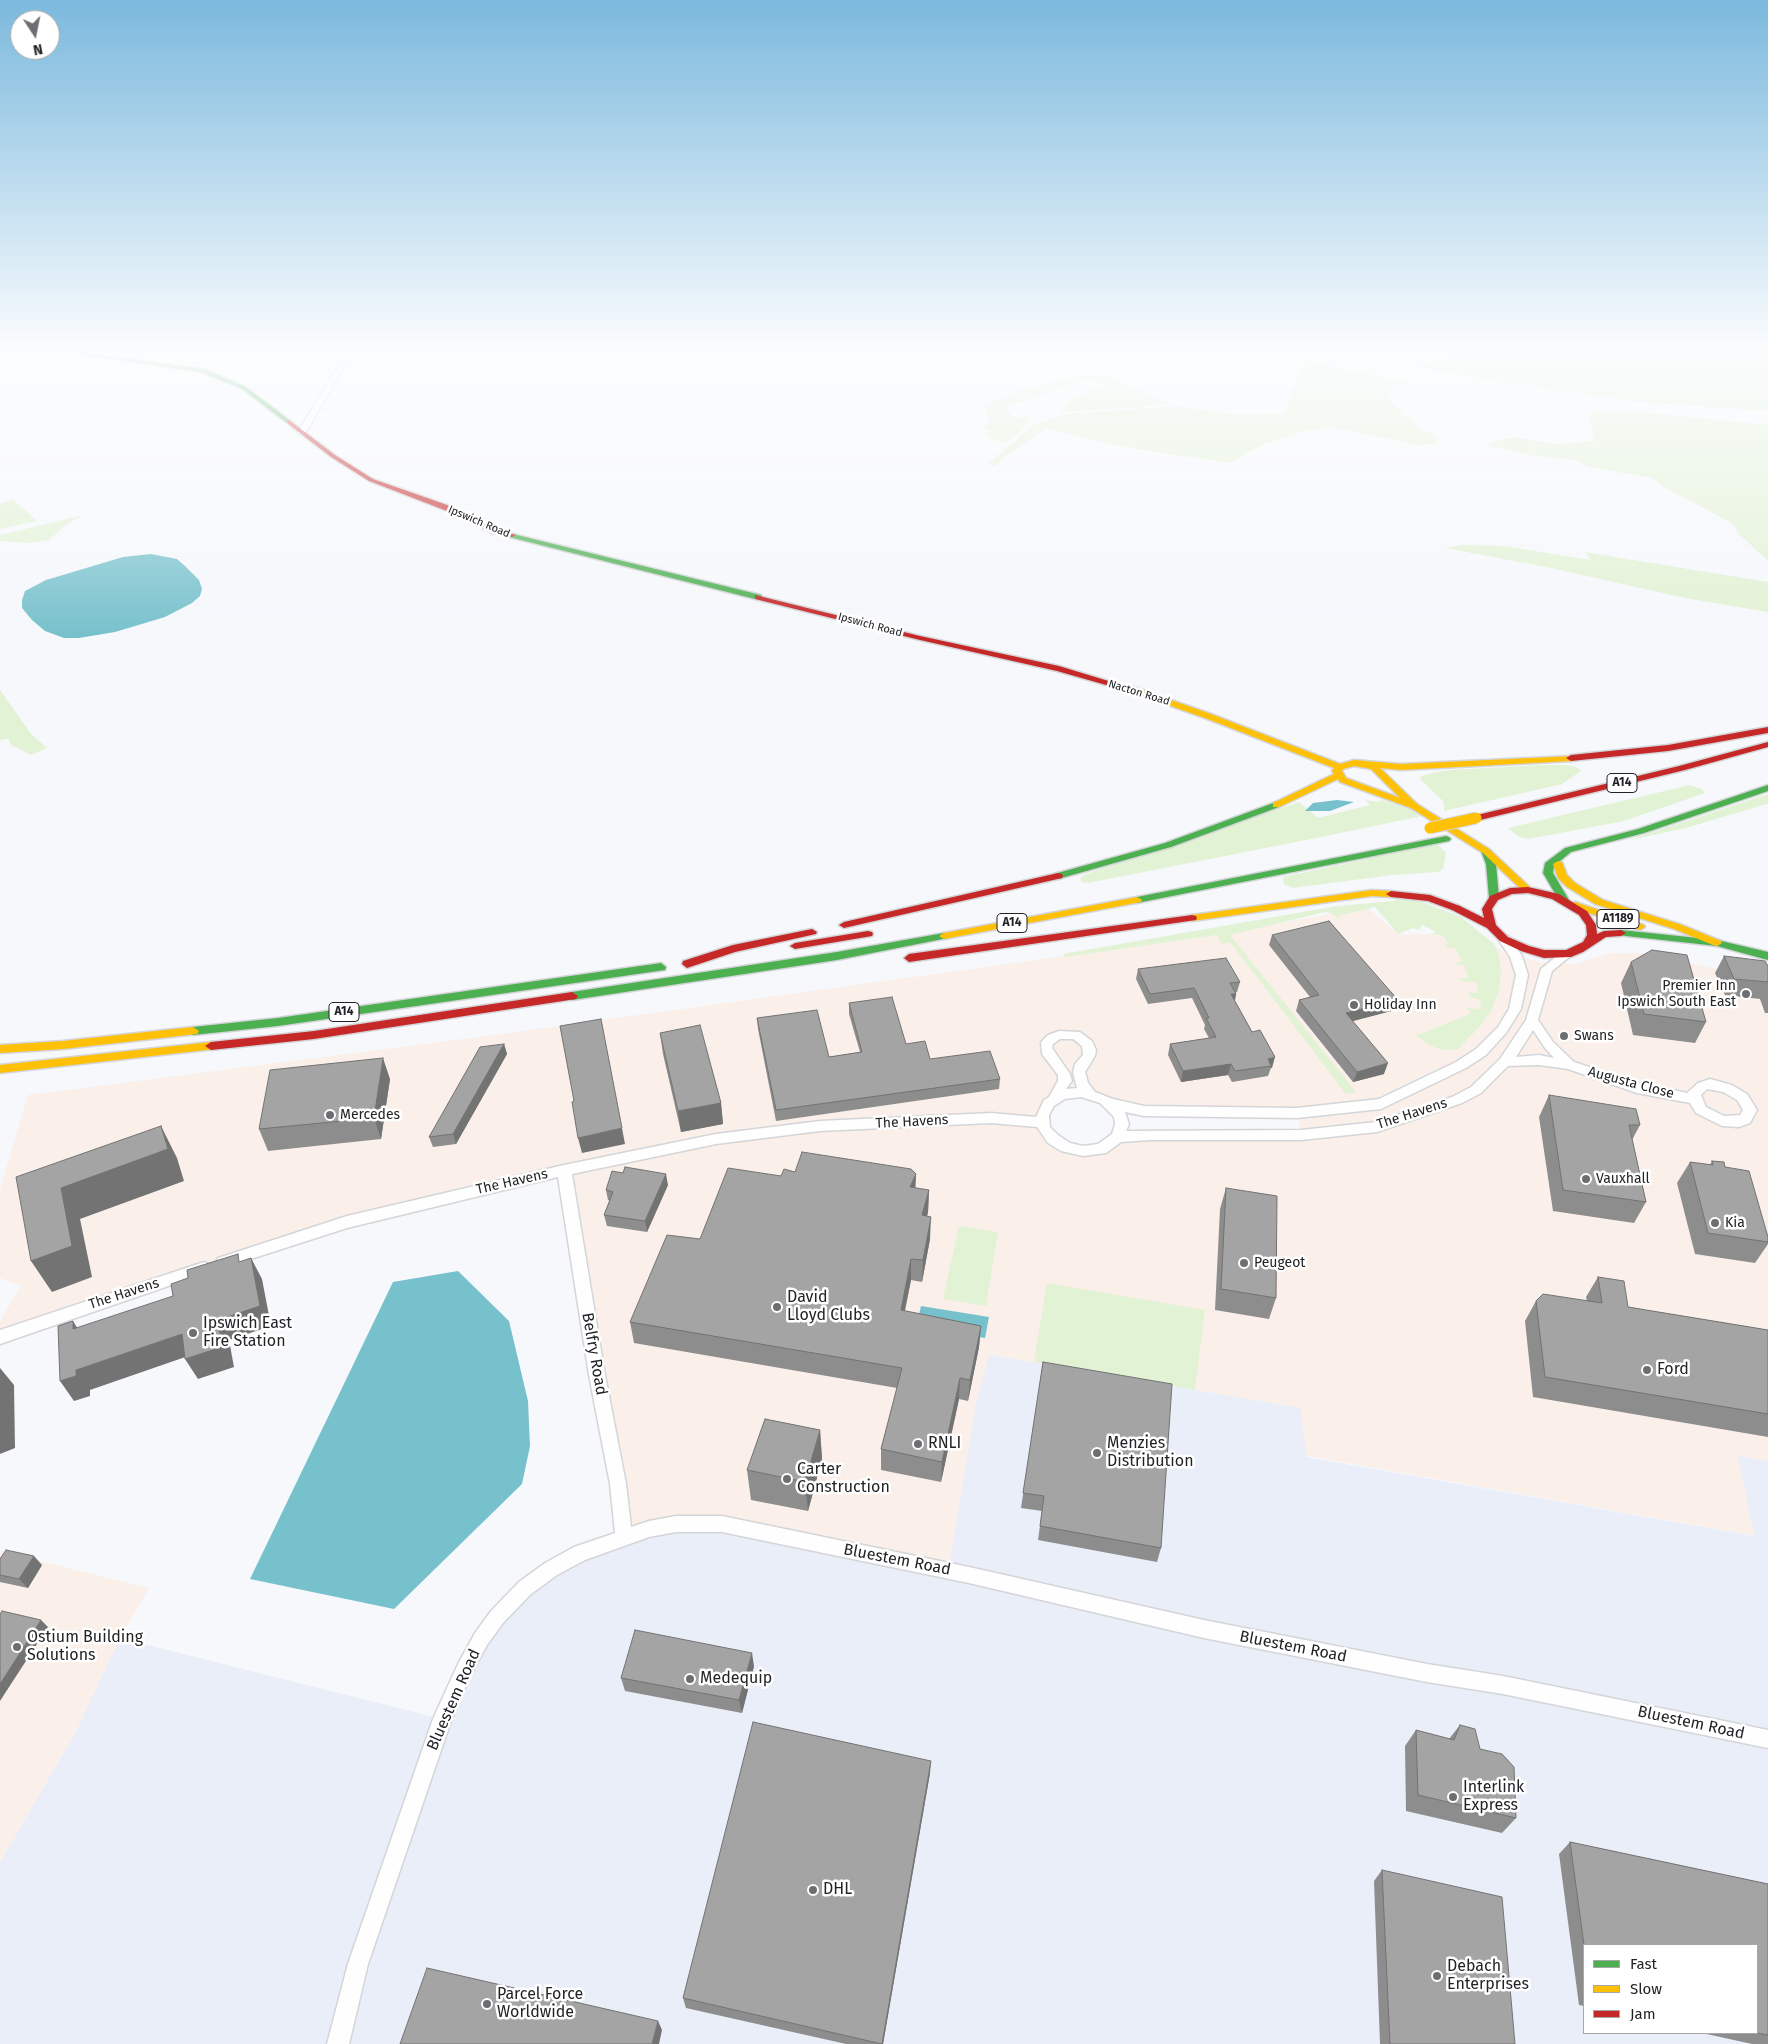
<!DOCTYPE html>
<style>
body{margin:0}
#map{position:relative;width:1768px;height:2044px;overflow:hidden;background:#f6f8fc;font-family:"Fira Sans",sans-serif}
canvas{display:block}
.legend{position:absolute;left:1583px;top:1944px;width:175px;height:90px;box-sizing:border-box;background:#fff;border:1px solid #a7a7a8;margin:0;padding:6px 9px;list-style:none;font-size:15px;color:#222326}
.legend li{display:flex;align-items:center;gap:10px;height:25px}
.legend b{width:25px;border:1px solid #a7a7a8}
.north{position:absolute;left:10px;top:10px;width:50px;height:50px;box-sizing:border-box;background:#fff;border:1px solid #a7a7a8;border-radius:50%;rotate:169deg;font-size:14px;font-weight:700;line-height:20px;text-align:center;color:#222326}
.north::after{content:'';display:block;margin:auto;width:18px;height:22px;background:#6c6e71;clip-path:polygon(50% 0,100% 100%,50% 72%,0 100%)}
</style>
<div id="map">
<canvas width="1768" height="2044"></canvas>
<ul class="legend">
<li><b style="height:6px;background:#4caf50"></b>Fast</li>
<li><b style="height:6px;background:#ffc107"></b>Slow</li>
<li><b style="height:6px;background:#c62828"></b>Jam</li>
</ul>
<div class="north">N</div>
</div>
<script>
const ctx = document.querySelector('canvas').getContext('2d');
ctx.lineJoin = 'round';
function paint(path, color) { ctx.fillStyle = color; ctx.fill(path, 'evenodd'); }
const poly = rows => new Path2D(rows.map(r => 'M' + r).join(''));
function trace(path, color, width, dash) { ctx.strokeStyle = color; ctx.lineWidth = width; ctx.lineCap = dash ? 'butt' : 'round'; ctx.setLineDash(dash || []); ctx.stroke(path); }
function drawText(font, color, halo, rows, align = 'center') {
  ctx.font = font + ' "Fira Sans",sans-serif'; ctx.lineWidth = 5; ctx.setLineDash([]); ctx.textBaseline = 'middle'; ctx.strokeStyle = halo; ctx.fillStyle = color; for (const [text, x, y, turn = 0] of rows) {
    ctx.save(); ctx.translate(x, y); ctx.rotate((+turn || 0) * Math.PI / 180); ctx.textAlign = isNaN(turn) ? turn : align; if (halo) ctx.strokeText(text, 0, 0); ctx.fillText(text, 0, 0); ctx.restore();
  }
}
paint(poly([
 [1367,907,1398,934,1476,935,1508,954,1539,962,1575,964,1611,953,1648,953,1768,981,1768,1461,1738,1456,1755,1536,977,1397,948,1571,624,1537,564,1171,347,1222,0,1337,0,1321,21,1286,0,1278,0,1189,28,1095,479,1037,1217,935],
 [1079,1091,1144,1111,1298,1114,1301,1135,1118,1137,1083,1151,1046,1131,1043,1106],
 [0,1551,149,1588,120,1638,74,1735,0,1862]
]), '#faf0e9');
paint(poly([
 [990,1355,1301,1408,1306,1457,1754,1536,1738,1456,1768,1461,1768,2044,0,2044,0,1862,74,1735,120,1638,442,1719,481,1639,551,1569,676,1524,948,1571,977,1397],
 [1584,1945,1757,1945,1757,2033,1584,2033]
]), '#eaeef9');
paint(poly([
 [1462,350,1768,350,1768,411,1648,403,1498,382,1396,362,1435,361,1459,355,1463,353],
 [1305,360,1423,386,1390,387,1387,391,1388,397,1393,404,1402,410,1403,414,1412,420,1418,429,1433,433,1439,442,1435,444,1419,445,1329,427,1297,433,1264,444,1230,463,1130,448,1046,429,1008,454,995,466,988,464,1032,426,1063,414,1176,406,1241,415,1284,413],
 [1104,375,1174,405,1062,412,1065,406,1064,403,1105,385,1089,379,1006,407,1013,417,1029,417,1022,430,1004,444,983,434,991,431,981,427,990,423,984,405,1023,390,1079,376],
 [1597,411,1652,413,1768,425,1768,561,1741,536,1737,532,1737,528,1732,523,1662,486,1653,478,1588,467,1577,461,1529,455,1486,445,1501,439,1515,437,1555,444,1594,441,1589,415],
 [13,499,37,521,0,529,0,504],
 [84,515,64,526,49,540,28,543,0,541,0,535],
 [1463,545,1504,546,1591,560,1585,552,1768,582,1768,612,1685,598,1551,568,1445,548],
 [0,690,31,734,47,748,31,755,11,745,8,739,0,740],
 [1543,765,1565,765,1576,767,1581,771,1562,784,1444,811,1444,802,1420,779,1422,776,1432,773,1450,770],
 [1690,785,1702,789,1705,793,1624,821,1528,839,1519,837,1508,828],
 [1768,794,1768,804,1763,805,1686,828,1626,841],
 [1365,800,1376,802,1382,800,1427,815,1316,838,1088,883,1082,882,1080,878,1086,874,1299,802,1318,818,1370,805],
 [1437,844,1446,853,1443,869,1438,872,1392,875,1293,888,1284,884,1283,877],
 [1401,894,1461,917,1494,944,1499,956,1501,972,1499,990,1491,1011,1481,1025,1458,1049,1443,1050,1431,1046,1410,1031,1418,1035,1472,1013,1465,1007,1481,1010,1480,1000,1470,997,1469,992,1478,993,1477,982,1460,981,1459,978,1469,978,1464,965,1454,964,1462,961,1455,948,1444,947,1448,943,1442,935,1431,934,1436,932,1423,925,1418,930,1413,928,1398,934,1375,907,1338,916,1343,922,1331,913,1325,912,1230,935,1356,1092,1346,1094,1230,942,1221,944,1217,935,1065,957,1063,954,1337,906,1394,901],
 [959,1226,998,1232,986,1306,943,1299],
 [1047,1283,1205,1310,1195,1390,1034,1362]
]), '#e2f2d4');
paint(poly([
 [151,554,177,559,186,567,199,580,202,589,200,596,192,603,165,617,115,632,79,638,64,638,45,631,32,620,22,608,22,600,25,591,46,580,123,557],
 [1337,800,1354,802,1330,811,1305,811,1313,803],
 [458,1271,509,1321,528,1401,530,1446,522,1484,394,1609,250,1579,393,1282],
 [921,1306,989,1317,985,1338,916,1327]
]), '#77c1cc');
const street = poly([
 [348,350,354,350,306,432,299,434,298,432,348,350],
 [1504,935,1508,936,1522,956,1528,975,1521,1009,1506,1033,1486,1055,1466,1068,1381,1109,1297,1118,1144,1116,1125,1112,1129,1124,1126,1131,1301,1130,1376,1122,1452,1097,1471,1087,1500,1059,1526,1020,1541,969,1563,951,1567,950,1573,954,1552,971,1538,1020,1553,1042,1574,1062,1638,1083,1687,1093,1698,1083,1710,1079,1732,1085,1747,1094,1757,1110,1750,1123,1739,1127,1722,1126,1696,1113,1690,1103,1637,1093,1568,1069,1539,1065,1508,1066,1481,1093,1462,1103,1377,1132,1301,1140,1150,1140,1121,1142,1106,1153,1083,1156,1061,1151,1048,1143,1037,1127,991,1123,820,1131,716,1144,572,1174,605,1375,626,1484,631,1527,649,1521,676,1516,722,1516,969,1567,1204,1620,1427,1664,1503,1676,1768,1730,1768,1748,1503,1694,1427,1682,1204,1638,969,1583,722,1532,676,1532,649,1537,585,1560,557,1575,531,1594,503,1623,487,1645,470,1676,451,1721,368,1964,349,2044,327,2044,348,1964,433,1719,458,1664,475,1633,491,1611,519,1582,545,1563,574,1547,615,1533,610,1484,589,1375,558,1177,347,1228,223,1268,218,1266,216,1262,218,1258,347,1216,564,1165,716,1134,820,1121,991,1113,1036,1117,1044,1100,1049,1097,1058,1081,1058,1075,1042,1054,1041,1042,1048,1035,1059,1031,1080,1032,1092,1041,1096,1050,1095,1056,1085,1072,1088,1083,1095,1092,1113,1099,1144,1106,1297,1108,1379,1099,1456,1062,1476,1049,1498,1027,1509,1009,1516,975,1510,957,1498,939,1504,935],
 [1533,1030,1545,1048,1554,1058,1539,1055,1516,1057,1533,1030],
 [1060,1039,1073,1039,1082,1046,1083,1055,1075,1064,1073,1072,1077,1088,1066,1089,1072,1081,1070,1074,1052,1048,1053,1044,1060,1039],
 [1707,1089,1723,1092,1737,1100,1743,1110,1740,1115,1724,1116,1706,1107,1701,1095,1707,1089],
 [1081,1097,1100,1103,1114,1117,1115,1124,1112,1134,1098,1144,1083,1146,1070,1143,1058,1135,1050,1127,1049,1115,1054,1106,1065,1099,1081,1097],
 [204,1262,209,1264,211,1268,209,1272,0,1344,0,1330,204,1262]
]);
const fast = poly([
 [50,350,63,350,204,369,246,387,292,422,287,423,242,389,201,372,50,350],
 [509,533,761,595,762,597,755,599,509,537,509,533],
 [1768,785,1768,791,1644,833,1571,852,1554,866,1553,873,1569,900,1568,902,1560,902,1543,873,1545,863,1565,848,1638,829,1768,785],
 [1276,802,1279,803,1279,807,1171,847,1058,879,1053,876,1054,874,1165,843,1276,802],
 [1446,836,1449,837,1451,839,1449,841,1137,903,1132,900,1137,897,1446,836],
 [1486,848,1491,851,1496,864,1499,898,1494,901,1489,898,1486,864,1481,851,1486,848],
 [1621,930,1717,940,1768,952,1768,960,1717,946,1617,935,1616,933,1617,931,1621,930],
 [944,933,949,936,948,938,837,960,572,1000,566,996,572,992,837,952,944,933],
 [661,963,666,967,665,970,278,1026,193,1035,187,1031,193,1027,278,1018,661,963]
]);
const slow = poly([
 [1134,687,1211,714,1340,764,1354,760,1401,764,1574,756,1574,760,1571,761,1401,770,1380,768,1417,804,1489,849,1533,890,1532,892,1524,892,1483,853,1411,808,1340,782,1338,779,1279,807,1273,807,1273,803,1334,774,1332,771,1334,768,1205,718,1131,692,1130,690,1134,687],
 [1354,766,1371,769,1400,798,1346,778,1342,771,1343,769,1354,766],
 [1558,861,1562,862,1567,875,1575,883,1603,900,1682,925,1721,941,1722,943,1717,946,1713,945,1674,929,1595,904,1567,887,1558,878,1553,864,1558,861],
 [1372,890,1391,891,1396,894,1391,897,1372,896,1192,921,1187,918,1192,915,1372,890],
 [1137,897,1142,900,1141,902,944,939,939,936,944,933,1137,897],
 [1575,902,1644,925,1645,927,1640,930,1571,907,1570,905,1571,903,1575,902],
 [193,1027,199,1031,197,1034,63,1049,0,1053,0,1045,63,1041,193,1027],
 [211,1042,215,1043,217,1046,215,1049,0,1073,0,1065,211,1042]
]);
const jam = poly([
 [289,420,335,455,373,479,453,507,497,529,516,535,512,537,492,533,447,511,369,481,331,457,287,423,287,421,289,420],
 [755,595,920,636,1059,666,1138,690,1134,693,1057,671,920,640,755,599,755,595],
 [1768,727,1768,733,1668,751,1571,761,1566,758,1571,755,1668,745,1768,727],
 [1768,742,1768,747,1685,770,1476,821,1471,818,1473,816,1679,766,1768,742],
 [1058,873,1062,874,1063,876,1062,878,844,928,839,925,844,922,1058,873],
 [1528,887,1559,894,1587,911,1596,925,1597,934,1604,931,1621,930,1626,933,1621,936,1606,937,1583,952,1571,957,1544,958,1521,951,1500,941,1487,928,1452,910,1428,901,1391,897,1386,894,1391,891,1430,895,1460,906,1484,918,1482,909,1490,896,1510,888,1528,887],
 [1528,893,1552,899,1579,915,1586,925,1587,935,1583,942,1566,950,1544,950,1529,946,1508,937,1496,925,1492,909,1498,900,1512,894,1528,893],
 [1192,915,1196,916,1197,918,1196,920,909,962,904,958,909,954,1192,915],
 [812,929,817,932,816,934,735,952,687,968,682,964,683,961,733,945,812,929],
 [868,931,872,932,873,934,872,936,795,949,790,946,795,943,868,931],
 [572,992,578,996,576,999,314,1039,211,1050,205,1046,211,1042,314,1031,572,992]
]);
trace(street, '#d4d5d8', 3);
trace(fast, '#d4d5d8', 3);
trace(slow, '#d4d5d8', 3);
trace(jam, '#d4d5d8', 3);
paint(street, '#fefeff');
paint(fast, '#4caf50');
paint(slow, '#ffc107');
paint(jam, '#c62828');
const slowBridge = poly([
 [1430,828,1476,818]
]);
trace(slowBridge, '#d4d5d8', 13, []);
trace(slowBridge, '#ffc107', 11);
paint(poly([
 [1272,935,1395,1010,1352,1021,1384,1074,1353,1082,1296,1011,1299,1000,1310,997,1269,945],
 [1724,956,1768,966,1768,1013,1765,1013,1760,999,1725,995,1715,973],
 [1631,962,1706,1022,1695,1043,1633,1035,1621,983],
 [1138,969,1240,982,1237,992,1236,992,1235,1001,1272,1068,1271,1068,1268,1076,1232,1082,1228,1075,1181,1082,1168,1055,1170,1044,1209,1038,1204,1029,1205,1025,1192,998,1148,1004,1136,979],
 [849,1003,906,1044,930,1059,1000,1079,999,1089,776,1121,758,1029,757,1018,829,1057,860,1052,849,1014],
 [660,1033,721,1103,723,1124,681,1132,663,1054],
 [504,1044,507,1054,456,1144,433,1147,429,1137],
 [390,1079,381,1139,268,1151,259,1129],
 [1549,1095,1640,1125,1632,1140,1646,1202,1634,1223,1553,1211,1539,1117],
 [1712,1161,1725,1167,1768,1237,1768,1244,1755,1263,1695,1254,1677,1183,1690,1162,1710,1165],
 [795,1172,916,1174,915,1188,929,1190,928,1212,927,1216,930,1239,922,1282,911,1280,905,1311,981,1326,979,1347,968,1401,959,1399,941,1482,881,1470,881,1449,897,1388,634,1343,630,1322,700,1239,781,1176],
 [668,1185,647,1232,607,1226,604,1215,610,1201,608,1200,606,1190],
 [1226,1188,1276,1298,1269,1319,1215,1310,1220,1209],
 [1598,1277,1628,1307,1768,1330,1768,1437,1533,1397,1525,1321,1536,1301,1587,1301,1586,1297],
 [1043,1362,1161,1548,1157,1562,1038,1540,1042,1511,1021,1508],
 [820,1430,822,1459,808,1511,751,1500,747,1470],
 [0,1559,42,1565,28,1588,0,1582],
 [754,1666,742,1713,625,1691,621,1678],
 [1460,1725,1480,1749,1516,1818,1502,1833,1406,1811,1405,1746,1416,1730,1449,1739],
 [930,1773,883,2044,846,2044,686,2008,683,1998],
 [1570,1842,1768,1884,1768,2044,1752,2044,1702,2033,1757,2033,1584,1945,1584,2006,1579,2005,1559,1854],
 [1382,1870,1515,2044,1380,2044,1374,1881]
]), '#8e8d8e');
paint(poly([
 [1231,994,1236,994,1234,1004],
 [1398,1000,1395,1010,1342,1024,1346,1013],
 [504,1044,507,1054,456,1144,453,1134],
 [1275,1057,1272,1068,1271,1068,1271,1066,1268,1059],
 [383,1058,390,1079,381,1139,374,1118],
 [1388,1063,1384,1074,1353,1082,1357,1072],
 [1231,1064,1228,1075,1181,1082,1183,1071],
 [721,1103,723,1124,681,1132,678,1111],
 [161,1126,177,1158,184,1181,80,1219,92,1277,52,1292,31,1261,61,1188],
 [622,1128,625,1144,582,1153,578,1138],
 [666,1174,668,1185,647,1232,645,1221],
 [916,1174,915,1195,910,1187],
 [929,1190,928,1212,922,1237,922,1215],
 [931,1217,930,1239,922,1282,923,1260],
 [251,1258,262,1279,271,1326,229,1340,234,1367,198,1379,185,1359],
 [911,1259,911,1280,900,1332,901,1310],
 [73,1321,86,1342,73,1329],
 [981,1326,979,1347,968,1401,970,1380],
 [182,1334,194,1354,90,1390,90,1396,74,1401,60,1381,76,1370],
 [0,1368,14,1385,15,1448,0,1454],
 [960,1378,959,1399,941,1482,942,1462],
 [820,1430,822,1459,808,1511,805,1482],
 [34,1556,42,1565,28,1588,19,1579],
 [41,1620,48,1627,0,1701,0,1684],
 [752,1653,754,1666,742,1713,739,1700],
 [931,1761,930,1773,883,2044,882,2044],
 [658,2021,662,2030,659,2044,652,2044]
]), '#747374');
const building = poly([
 [1329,921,1398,1000,1346,1013,1388,1063,1357,1072,1299,1000,1319,995,1272,935,1329,921],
 [1652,950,1687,955,1706,1022,1644,1014,1631,962,1652,950],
 [1724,956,1765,961,1768,966,1768,982,1734,979,1724,956],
 [1226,958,1240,982,1230,983,1236,994,1231,994,1252,1032,1260,1030,1275,1057,1268,1059,1271,1066,1235,1071,1231,1064,1183,1071,1170,1044,1216,1037,1206,1018,1209,1018,1194,988,1150,994,1138,969,1226,958],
 [892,997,906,1044,925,1041,930,1059,990,1051,1000,1079,776,1110,757,1018,817,1010,829,1057,862,1052,849,1003,892,997],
 [601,1019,622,1128,578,1138,572,1102,574,1101,560,1026,601,1019],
 [700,1025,721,1103,678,1111,660,1033,700,1025],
 [504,1044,453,1134,429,1137,480,1047,504,1044],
 [383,1058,374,1118,259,1129,270,1070,383,1058],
 [1549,1095,1636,1109,1640,1125,1629,1125,1646,1202,1563,1190,1549,1095],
 [161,1126,168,1149,61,1188,72,1246,31,1261,16,1177,161,1126],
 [802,1152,911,1169,916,1174,910,1187,929,1190,922,1215,931,1217,923,1260,911,1259,901,1310,981,1326,970,1380,960,1378,942,1462,881,1449,902,1368,630,1322,667,1235,700,1239,728,1168,781,1176,784,1169,795,1172,802,1152],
 [1712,1161,1724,1162,1725,1167,1749,1171,1768,1237,1768,1242,1708,1233,1690,1162,1713,1165,1712,1161],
 [625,1167,666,1174,645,1221,604,1215,613,1192,606,1190,612,1171,623,1173,625,1167],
 [1226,1188,1277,1196,1276,1298,1221,1289,1226,1188],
 [238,1254,239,1262,251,1258,260,1306,218,1320,222,1347,185,1359,182,1334,76,1370,76,1376,60,1381,58,1326,73,1321,73,1329,173,1296,171,1284,188,1278,187,1270,238,1254],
 [1598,1277,1624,1281,1628,1307,1768,1330,1768,1414,1545,1377,1536,1301,1543,1294,1602,1303,1598,1277],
 [1043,1362,1172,1384,1161,1548,1040,1526,1044,1496,1023,1493,1043,1362],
 [765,1419,820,1430,805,1482,747,1470,765,1419],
 [6,1550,34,1556,19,1579,0,1575,0,1559,6,1550],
 [2,1611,41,1620,0,1684,0,1614,2,1611],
 [635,1630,752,1653,739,1700,621,1678,635,1630],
 [753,1722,931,1761,882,2044,683,1998,753,1722],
 [1460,1725,1475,1729,1480,1749,1502,1754,1514,1767,1516,1818,1418,1795,1416,1730,1454,1740,1460,1725],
 [1570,1842,1768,1884,1768,2035,1757,2033,1757,1945,1584,1945,1570,1842],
 [1382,1870,1502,1897,1515,2044,1390,2044,1382,1870],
 [427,1968,658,2021,652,2044,400,2044,427,1968]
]);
paint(building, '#a5a4a5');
trace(building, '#747374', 1);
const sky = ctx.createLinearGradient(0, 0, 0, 636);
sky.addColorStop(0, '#7bb9dd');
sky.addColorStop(0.55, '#fbfcfe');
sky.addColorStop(1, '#fbfcfe00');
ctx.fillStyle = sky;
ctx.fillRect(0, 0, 1768, 636);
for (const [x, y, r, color] of [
 [1746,994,5,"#6c6e71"],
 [1354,1005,5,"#6c6e71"],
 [1564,1036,5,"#6c6e71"],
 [330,1115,5,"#6c6e71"],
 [1586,1179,5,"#6c6e71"],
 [1715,1223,5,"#6c6e71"],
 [1244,1263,5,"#6c6e71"],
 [777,1307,5,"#6c6e71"],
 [193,1333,5,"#6c6e71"],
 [1647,1370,5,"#6c6e71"],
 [918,1444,5,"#6c6e71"],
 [1097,1453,5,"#6c6e71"],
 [787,1479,5,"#6c6e71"],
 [17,1647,5,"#6c6e71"],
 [690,1679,5,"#6c6e71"],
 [1453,1797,5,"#6c6e71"],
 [813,1890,5,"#6c6e71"],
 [1437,1976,5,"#6c6e71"],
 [487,2004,5,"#6c6e71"]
]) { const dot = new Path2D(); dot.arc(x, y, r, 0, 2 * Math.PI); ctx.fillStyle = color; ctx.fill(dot); trace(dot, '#fff', 2); }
drawText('11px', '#222326', '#fff', [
 ["Ipswich Road",479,522,23],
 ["Ipswich Road",870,625,15],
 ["Nacton Road",1139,693,17]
]);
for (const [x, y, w] of [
 [1622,783,30],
 [1618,919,42],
 [1012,923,30],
 [344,1012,30]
]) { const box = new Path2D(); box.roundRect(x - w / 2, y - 9.5, w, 19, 4); ctx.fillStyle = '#fff'; ctx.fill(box); trace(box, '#222326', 1); }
drawText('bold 12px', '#222326', null, [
 ["A14",1622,783],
 ["A1189",1618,919],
 ["A14",1012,923],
 ["A14",344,1012]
]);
drawText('14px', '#222326', '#fff', [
 ["Premier Inn",1736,986,"right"],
 ["Ipswich South East",1736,1002,"right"],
 ["Holiday Inn",1364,1005],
 ["Swans",1574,1036],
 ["Mercedes",340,1115],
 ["Vauxhall",1596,1179],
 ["Kia",1725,1223],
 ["Peugeot",1254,1263]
], 'left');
drawText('14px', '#222326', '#fff', [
 ["Augusta Close",1631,1083,15],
 ["The Havens",1412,1114,-18],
 ["The Havens",912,1122,-3],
 ["The Havens",512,1182,-13],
 ["The Havens",124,1294,-18]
]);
drawText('16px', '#222326', '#fff', [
 ["David",787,1298],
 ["Lloyd Clubs",787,1316],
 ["Ipswich East",203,1324],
 ["Fire Station",203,1342],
 ["Ford",1657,1370],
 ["RNLI",928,1444],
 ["Menzies",1107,1444],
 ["Distribution",1107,1462],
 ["Carter",797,1470],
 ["Construction",797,1488],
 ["Ostium Building",27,1638],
 ["Solutions",27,1656],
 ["Medequip",700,1679],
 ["Interlink",1463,1788],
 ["Express",1463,1806],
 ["DHL",823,1890],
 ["Debach",1447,1967],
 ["Enterprises",1447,1985],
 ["Parcel Force",497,1995],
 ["Worldwide",497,2013]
], 'left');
drawText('16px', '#222326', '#fff', [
 ["Belfry Road",594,1354,80],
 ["Bluestem Road",897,1560,11],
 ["Bluestem Road",1293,1647,11],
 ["Bluestem Road",454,1700,-66],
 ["Bluestem Road",1691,1723,12]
]);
</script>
